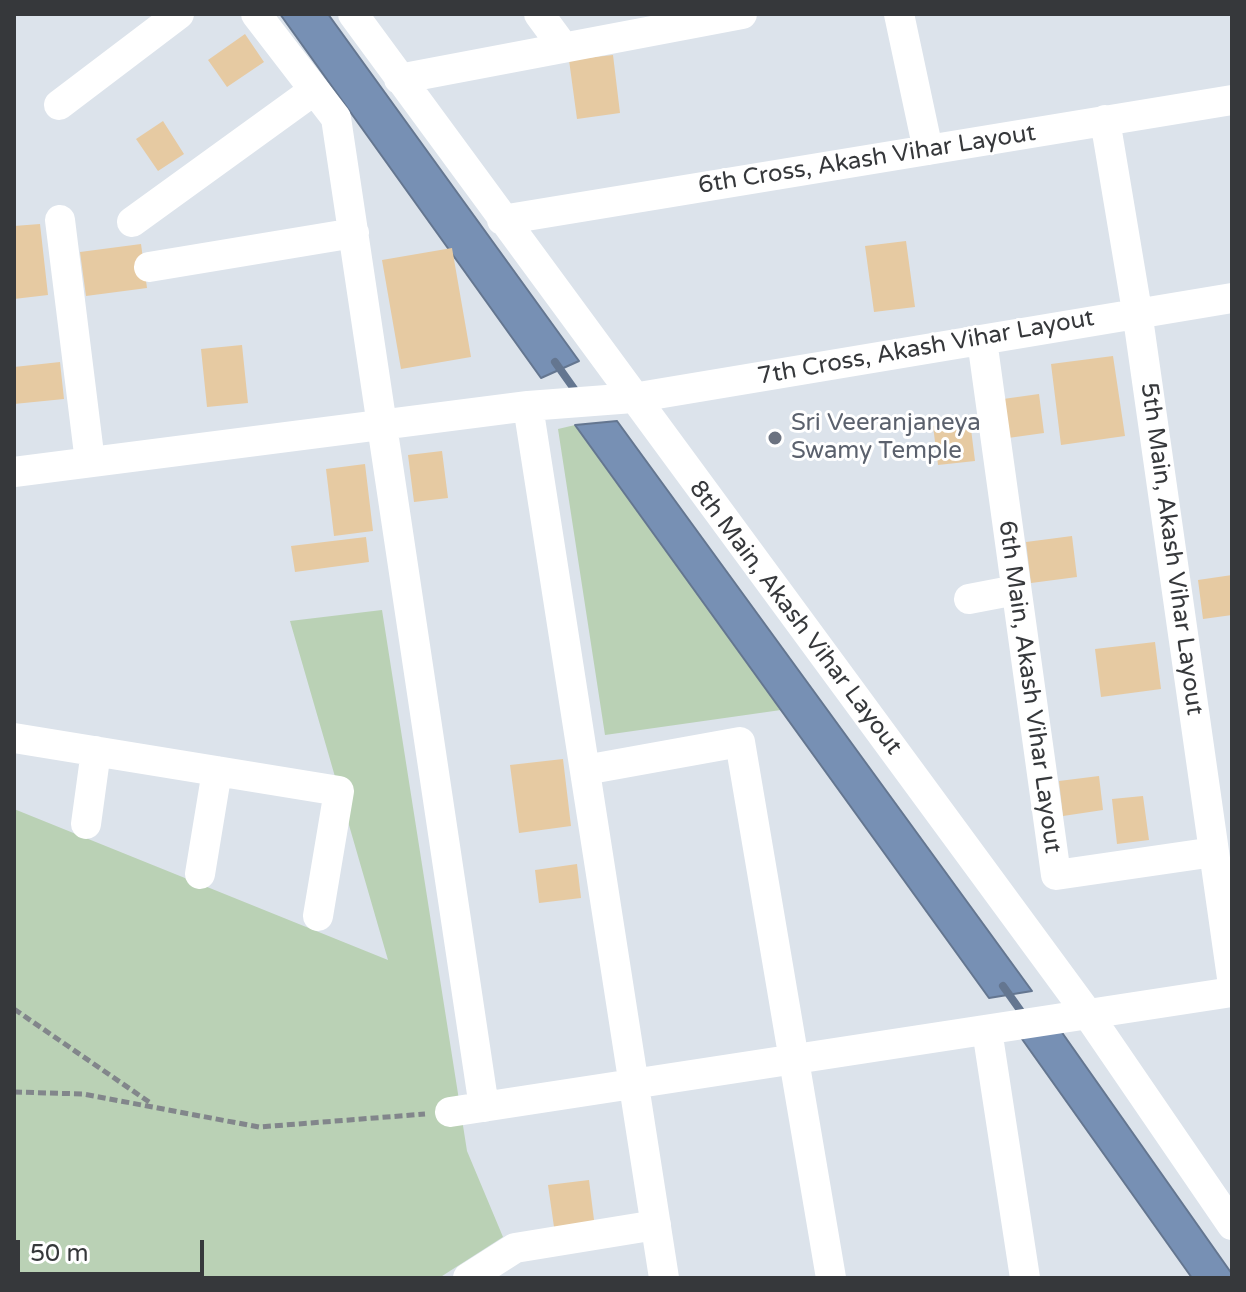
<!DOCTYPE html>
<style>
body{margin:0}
#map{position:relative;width:1246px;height:1292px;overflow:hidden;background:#dce3eb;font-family:"Varela Round",sans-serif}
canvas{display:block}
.frame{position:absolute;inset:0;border:16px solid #36383b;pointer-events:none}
.scale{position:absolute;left:16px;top:1240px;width:188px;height:36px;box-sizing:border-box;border:4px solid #36383b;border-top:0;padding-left:10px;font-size:24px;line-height:28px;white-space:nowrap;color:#36383b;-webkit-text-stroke:6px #fff;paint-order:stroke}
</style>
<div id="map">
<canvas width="1246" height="1292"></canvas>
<div class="frame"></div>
<div class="scale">50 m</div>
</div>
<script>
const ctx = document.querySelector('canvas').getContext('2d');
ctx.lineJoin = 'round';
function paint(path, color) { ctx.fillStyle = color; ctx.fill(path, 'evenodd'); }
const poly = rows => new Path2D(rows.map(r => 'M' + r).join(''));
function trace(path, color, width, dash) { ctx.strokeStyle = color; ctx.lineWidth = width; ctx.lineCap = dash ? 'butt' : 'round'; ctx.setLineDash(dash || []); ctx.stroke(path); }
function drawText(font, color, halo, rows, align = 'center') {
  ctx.font = font + ' "Varela Round",sans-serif'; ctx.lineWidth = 6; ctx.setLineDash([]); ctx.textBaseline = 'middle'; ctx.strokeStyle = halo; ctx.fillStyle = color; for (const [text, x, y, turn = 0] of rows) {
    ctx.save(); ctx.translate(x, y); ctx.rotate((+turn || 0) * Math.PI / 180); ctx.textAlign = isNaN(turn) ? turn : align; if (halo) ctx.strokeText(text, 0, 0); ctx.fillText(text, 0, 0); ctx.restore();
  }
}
paint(poly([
 [575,425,781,710,605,735,558,429],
 [382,610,467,1151,503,1237,439,1278,14,1278,14,809,388,960,290,621]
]), '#bad1b5');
const water = poly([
 [280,14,328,14,579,361,541,378,280,14],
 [617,421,1032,991,989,998,575,425,617,421],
 [1056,1024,1232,1274,1232,1278,1192,1278,1017,1032,1056,1024]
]);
paint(water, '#7790b4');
trace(water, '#647690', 2);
trace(poly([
 [555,362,577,393],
 [1003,986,1025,1017]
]), '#647690', 8);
paint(poly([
 [245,34,264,62,227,87,208,60],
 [613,55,620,113,577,119,569,60],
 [163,121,184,154,158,171,136,139],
 [40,224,48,295,14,299,14,226],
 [906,241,915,307,874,312,865,246],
 [141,244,147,288,86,296,80,252],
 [452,248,471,357,401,369,382,260],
 [242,345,248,403,207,407,201,349],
 [1113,356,1125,436,1061,445,1051,364],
 [60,362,64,399,14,404,14,367],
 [1039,394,1044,433,1008,438,1003,399],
 [970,421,975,461,938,465,933,426],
 [442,451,448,498,414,502,408,455],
 [365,464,373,531,334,536,326,469],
 [1072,536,1077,577,1031,583,1026,542],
 [366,537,369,562,295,572,291,546],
 [1232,575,1232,615,1203,619,1198,580],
 [1155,642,1161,689,1101,697,1095,649],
 [563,759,571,826,519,833,510,765],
 [1099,776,1103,810,1063,816,1059,781],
 [1143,796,1149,840,1117,844,1112,799],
 [577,864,581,898,539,903,535,870],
 [589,1180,595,1228,555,1234,548,1185]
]), '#e6caa2');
trace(poly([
 [14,1009,152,1104],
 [14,1092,83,1094,259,1127,425,1114]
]), '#82868b', 5, [8, 4]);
trace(poly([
 [256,14,336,118,484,1107],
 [353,14,1087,1013,1232,1225],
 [539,14,564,48],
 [899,14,928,150],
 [399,79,742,14],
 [59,105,179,14],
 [1105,120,1137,311,1232,978],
 [60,220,90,462],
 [502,220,1232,100],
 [132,222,313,91],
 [149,267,354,233],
 [982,340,1056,875,1214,852],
 [528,406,664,1278],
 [14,472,528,406,633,398,1232,298],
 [969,599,1016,590],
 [14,738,339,791,318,916],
 [585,770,740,742,831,1278],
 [86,824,96,751],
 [200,874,217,771],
 [987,1030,1025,1278],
 [450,1112,1232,992],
 [468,1278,515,1248,656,1225]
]), '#fff', 30);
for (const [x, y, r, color] of [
 [775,438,8,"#6b7280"]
]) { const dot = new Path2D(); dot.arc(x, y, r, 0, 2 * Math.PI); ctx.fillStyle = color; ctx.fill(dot); trace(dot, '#fff', 3); }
drawText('24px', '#36383b', '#fff', [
 ["6th Cross, Akash Vihar Layout",867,160,-9],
 ["7th Cross, Akash Vihar Layout",926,348,-10],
 ["5th Main, Akash Vihar Layout",1171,549,82],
 ["8th Main, Akash Vihar Layout",795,618,53],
 ["6th Main, Akash Vihar Layout",1029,687,82]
]);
drawText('24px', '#5b616d', '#fff', [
 ["Sri Veeranjaneya",791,424],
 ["Swamy Temple",791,452]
], 'left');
</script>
